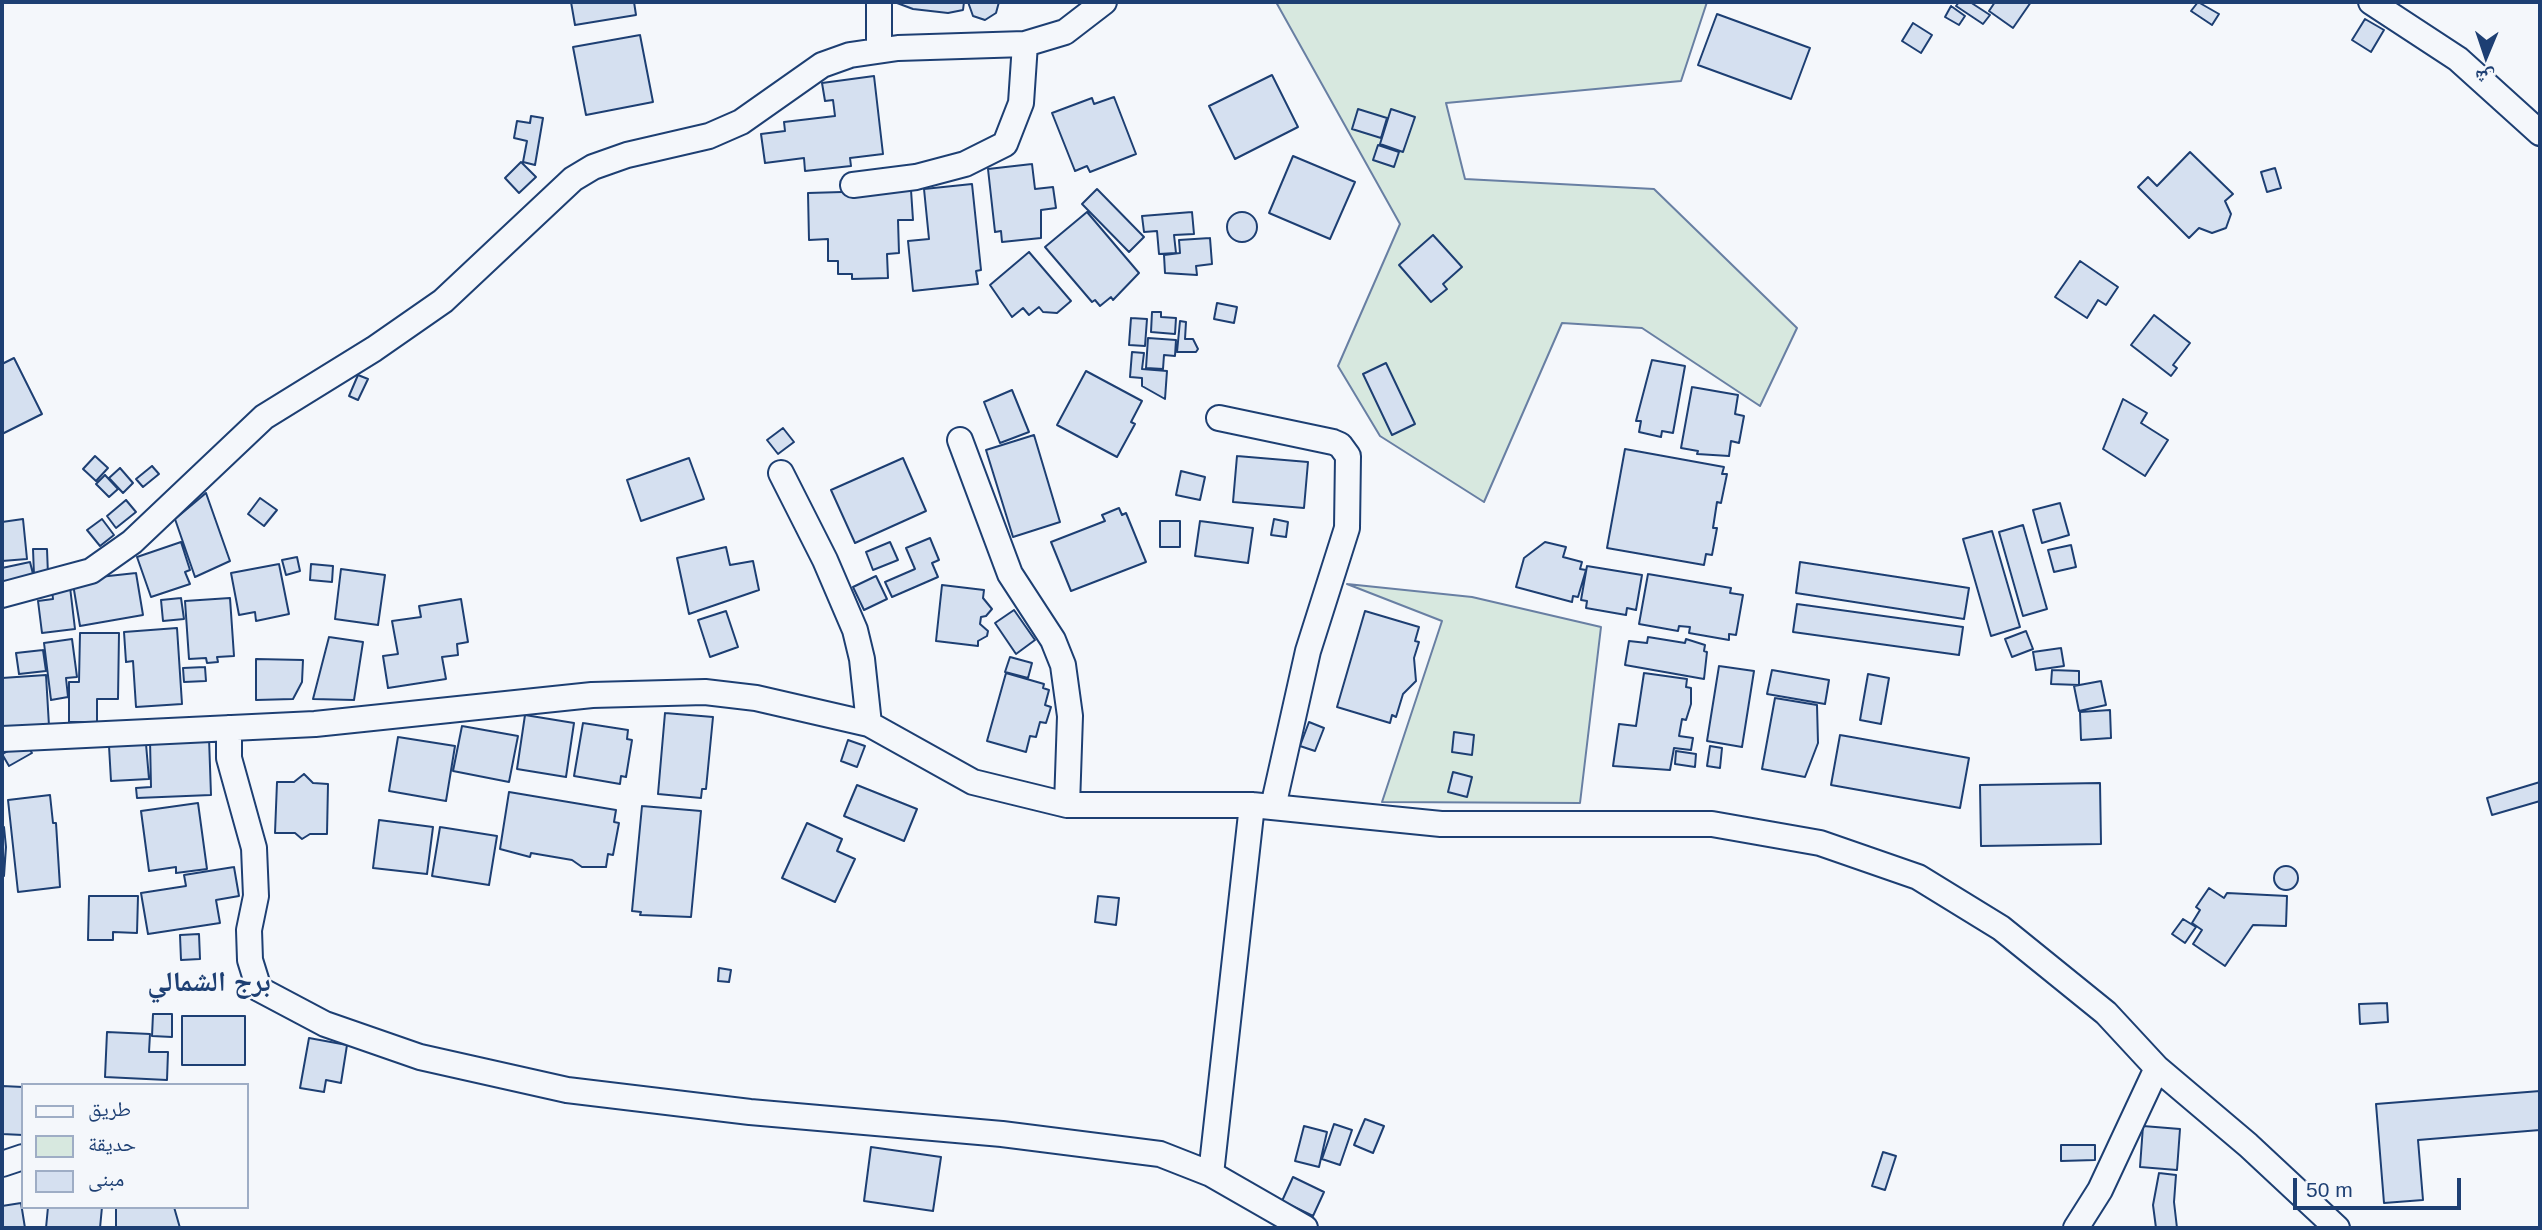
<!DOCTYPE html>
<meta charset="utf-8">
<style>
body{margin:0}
#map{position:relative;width:2542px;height:1230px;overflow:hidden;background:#f4f7fb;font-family:Helvetica,"Noto Naskh Arabic",sans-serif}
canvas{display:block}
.frame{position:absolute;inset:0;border:4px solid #1d3f73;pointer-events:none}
.legend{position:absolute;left:21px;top:1083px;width:228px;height:126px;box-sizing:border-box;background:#f4f7fb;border:2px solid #9eadc5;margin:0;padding:9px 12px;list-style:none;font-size:21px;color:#1d3f73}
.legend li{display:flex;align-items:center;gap:14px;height:35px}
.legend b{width:35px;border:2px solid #9eadc5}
.north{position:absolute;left:2451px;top:21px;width:70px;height:70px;-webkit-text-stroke:5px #f4f7fb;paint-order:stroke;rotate:182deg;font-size:19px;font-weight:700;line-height:28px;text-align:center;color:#1d3f73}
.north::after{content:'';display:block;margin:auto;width:24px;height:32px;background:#1d3f73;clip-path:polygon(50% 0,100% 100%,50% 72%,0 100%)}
.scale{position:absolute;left:2293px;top:1178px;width:168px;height:32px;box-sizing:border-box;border:4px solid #1d3f73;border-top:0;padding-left:9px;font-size:21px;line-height:24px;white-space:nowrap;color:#1d3f73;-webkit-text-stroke:5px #f4f7fb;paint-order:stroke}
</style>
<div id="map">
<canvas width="2542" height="1230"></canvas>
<div class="frame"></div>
<ul class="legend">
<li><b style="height:9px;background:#f4f7fb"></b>طريق</li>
<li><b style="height:19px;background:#d7e8df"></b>حديقة</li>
<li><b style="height:19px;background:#d5e0f0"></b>مبنى</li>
</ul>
<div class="north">ش</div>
<div class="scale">50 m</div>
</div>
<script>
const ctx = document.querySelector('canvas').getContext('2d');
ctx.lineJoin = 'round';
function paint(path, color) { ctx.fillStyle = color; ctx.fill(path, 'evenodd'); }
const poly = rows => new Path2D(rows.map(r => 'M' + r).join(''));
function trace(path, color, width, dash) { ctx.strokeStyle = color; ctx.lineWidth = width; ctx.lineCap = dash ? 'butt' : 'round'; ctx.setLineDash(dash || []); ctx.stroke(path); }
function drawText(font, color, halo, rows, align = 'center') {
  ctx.font = font + ' Helvetica,"Noto Naskh Arabic",sans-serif'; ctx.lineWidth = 5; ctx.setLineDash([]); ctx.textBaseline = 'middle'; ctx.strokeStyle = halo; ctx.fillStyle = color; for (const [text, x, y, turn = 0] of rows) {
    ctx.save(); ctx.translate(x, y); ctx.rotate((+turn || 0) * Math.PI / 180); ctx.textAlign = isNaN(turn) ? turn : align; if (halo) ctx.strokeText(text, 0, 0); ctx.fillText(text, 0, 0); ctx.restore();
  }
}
const green = poly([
 [1276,2,1707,2,1681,81,1446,103,1465,179,1654,189,1797,328,1760,406,1642,328,1562,323,1484,502,1380,436,1338,366,1400,224,1276,2],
 [1347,584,1472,597,1601,627,1580,803,1382,802,1442,621,1347,584]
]);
paint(green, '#d7e8df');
trace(green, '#687fa3', 2);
const building = poly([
 [571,2,634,2,636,15,575,25,571,2],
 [964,2,963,10,948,13,913,9,897,3,964,2],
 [968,2,999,2,996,13,985,20,973,16,968,2],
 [1959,2,1970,2,1990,15,1983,24,1956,6,1959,2],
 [1995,2,2031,2,2013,28,1989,11,1995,2],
 [2198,2,2219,14,2212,25,2191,11,2198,2],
 [1951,6,1965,16,1959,25,1945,17,1951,6],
 [1717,14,1810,48,1791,99,1698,65,1717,14],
 [2365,19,2384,30,2371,52,2352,40,2365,19],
 [1913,23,1932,35,1921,53,1902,41,1913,23],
 [640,35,653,102,586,115,573,47,640,35],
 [1272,75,1298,127,1235,159,1209,106,1272,75],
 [874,76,883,154,850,158,851,166,805,171,804,158,765,163,761,134,785,131,784,122,835,116,833,100,825,101,822,83,874,76],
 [1114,97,1136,154,1090,172,1087,166,1075,171,1052,113,1092,98,1094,104,1114,97],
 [1358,109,1387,118,1381,138,1352,129,1358,109],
 [1391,109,1415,117,1403,152,1380,144,1391,109],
 [531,116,543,118,535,165,523,162,527,141,514,138,517,121,530,123,531,116],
 [1378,145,1399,152,1394,167,1373,160,1378,145],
 [2190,152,2233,194,2225,201,2231,214,2226,228,2212,233,2199,228,2189,238,2138,187,2148,177,2157,186,2190,152],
 [1293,156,1355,182,1330,239,1269,213,1293,156],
 [521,162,536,177,519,193,505,178,521,162],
 [1032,164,1035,189,1053,187,1056,208,1041,210,1041,238,1002,242,1001,231,995,232,988,169,1032,164],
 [2275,168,2281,188,2267,192,2261,172,2275,168],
 [972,184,981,270,976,271,978,284,913,291,908,241,929,239,924,189,972,184],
 [1097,189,1144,237,1129,252,1082,204,1097,189],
 [911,190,913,220,898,220,899,253,887,254,888,278,852,279,852,274,838,274,838,261,828,261,828,239,809,240,808,193,911,190],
 [1087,212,1139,273,1113,300,1111,297,1100,306,1095,300,1092,302,1045,247,1087,212],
 [1192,212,1194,234,1174,235,1176,253,1159,254,1157,231,1144,232,1142,216,1192,212],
 '1227 227a15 15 0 1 1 30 0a15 15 0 1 1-30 0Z',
 [1433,235,1462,267,1443,284,1447,289,1431,302,1399,265,1433,235],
 [1210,238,1212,264,1196,266,1197,275,1165,273,1164,255,1180,253,1179,240,1210,238],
 [1029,252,1071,301,1057,313,1043,312,1039,307,1029,315,1023,308,1012,317,990,285,1029,252],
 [2080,261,2118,287,2106,305,2098,300,2087,318,2055,297,2080,261],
 [1217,303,1237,307,1234,323,1214,319,1217,303],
 [1152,312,1161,312,1161,317,1176,318,1175,334,1151,332,1152,312],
 [2154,315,2190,343,2173,365,2177,368,2171,376,2131,345,2154,315],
 [1131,318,1147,319,1145,346,1129,345,1131,318],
 [1180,321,1186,322,1185,339,1193,339,1198,349,1196,352,1177,352,1180,321],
 [1148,338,1176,340,1175,356,1164,355,1163,369,1146,368,1148,338],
 [1132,352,1144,353,1142,369,1167,371,1165,399,1142,386,1142,378,1130,377,1132,352],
 [14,358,42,414,2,434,2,364,14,358],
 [1652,360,1685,366,1673,433,1662,431,1661,437,1639,432,1641,421,1636,421,1652,360],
 [1386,363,1415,424,1392,435,1363,374,1386,363],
 [1086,371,1142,401,1131,422,1135,424,1117,457,1057,425,1086,371],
 [358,375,368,379,358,400,349,396,358,375],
 [1692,387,1738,395,1735,414,1744,416,1739,443,1731,441,1729,456,1697,454,1698,451,1681,448,1692,387],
 [1012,390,1029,432,1000,443,984,402,1012,390],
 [2123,399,2147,413,2141,423,2168,440,2145,476,2103,449,2123,399],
 [783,428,794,442,778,454,767,440,783,428],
 [1034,435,1060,522,1013,537,986,450,1034,435],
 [1625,449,1724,467,1722,474,1727,474,1721,503,1717,502,1713,528,1717,528,1712,555,1706,554,1704,565,1607,548,1625,449],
 [95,456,108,468,96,481,83,469,95,456],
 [1237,456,1308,462,1304,508,1233,502,1237,456],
 [689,458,704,499,641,521,627,480,689,458],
 [903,458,926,511,855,543,831,490,903,458],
 [152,466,159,474,143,487,136,479,152,466],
 [120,468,133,483,123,493,109,478,120,468],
 [1181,471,1205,477,1200,500,1176,495,1181,471],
 [105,475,118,489,109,497,96,484,105,475],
 [206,493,230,561,195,577,175,519,206,493],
 [260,498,277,510,264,526,248,514,260,498],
 [126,500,136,512,116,528,107,516,126,500],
 [2060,503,2069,535,2042,543,2033,510,2060,503],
 [1119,508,1122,515,1126,513,1146,562,1071,591,1051,542,1105,521,1102,515,1119,508],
 [23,519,27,559,2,561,2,522,23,519],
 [102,519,114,535,100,546,87,530,102,519],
 [1274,519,1288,522,1286,537,1271,535,1274,519],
 [1160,521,1180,521,1180,547,1160,547,1160,521],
 [1200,521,1253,528,1248,563,1195,556,1200,521],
 [2023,525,2047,609,2023,616,1999,532,2023,525],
 [1992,531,2020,627,1991,636,1963,539,1992,531],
 [930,538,939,560,932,563,938,577,892,597,885,582,915,569,906,548,930,538],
 [181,542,190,570,185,572,190,584,151,597,137,557,181,542],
 [890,542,898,560,873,570,866,552,890,542],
 [1545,542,1566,547,1563,557,1582,562,1580,569,1586,570,1578,597,1573,596,1572,602,1516,587,1524,558,1545,542],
 [2071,545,2076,567,2054,572,2048,550,2071,545],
 [726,547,730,565,753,561,759,590,689,614,677,558,726,547],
 [33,549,47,549,48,575,34,575,33,549],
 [297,557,300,571,286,575,282,560,297,557],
 [30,562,34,578,2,586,2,568,30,562],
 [1800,562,1969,588,1964,619,1796,593,1800,562],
 [279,564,289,614,256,621,255,612,239,615,231,573,279,564],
 [311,564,333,566,332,582,310,580,311,564],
 [1587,566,1642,575,1636,610,1627,608,1626,615,1586,608,1587,601,1581,600,1587,566],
 [341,569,385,575,378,625,335,619,341,569],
 [136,573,143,615,80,626,73,584,90,578,136,573],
 [1648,574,1731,588,1730,593,1743,595,1736,635,1729,634,1729,640,1689,633,1690,627,1679,626,1678,631,1639,624,1648,574],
 [876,576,887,599,864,610,853,587,876,576],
 [942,585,984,590,983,598,992,609,986,616,981,617,980,624,988,631,987,636,978,641,978,646,936,641,942,585],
 [70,587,75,629,42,633,38,601,53,599,52,590,70,587],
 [181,598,184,619,163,621,161,600,181,598],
 [230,598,234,656,217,657,218,662,207,663,206,658,189,659,185,601,230,598],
 [461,599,468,642,457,644,458,655,442,657,446,679,388,688,383,656,398,654,392,621,421,617,419,606,461,599],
 [1797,604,1963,627,1959,655,1793,632,1797,604],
 [1014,610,1035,640,1016,654,995,623,1014,610],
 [726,611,738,647,710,657,698,620,726,611],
 [1365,611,1419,627,1415,641,1419,642,1414,658,1416,681,1403,694,1396,717,1392,715,1390,723,1337,707,1365,611],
 [177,628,182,704,136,707,133,661,126,662,124,632,177,628],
 [2026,631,2033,649,2012,657,2005,639,2026,631],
 [80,633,119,633,118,699,97,699,97,722,69,722,69,682,79,682,80,633],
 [329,637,363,642,354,700,313,699,329,637],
 [1648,637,1685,643,1686,639,1705,645,1704,651,1707,652,1704,679,1625,665,1629,641,1647,643,1648,637],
 [72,639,77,677,66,678,68,697,51,700,44,643,72,639],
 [2061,648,2064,666,2036,670,2033,652,2061,648],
 [43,650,46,671,19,674,16,653,43,650],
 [1010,657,1032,663,1028,678,1005,672,1010,657],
 [256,659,303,660,302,682,293,699,256,700,256,659],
 [1719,666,1754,671,1742,747,1707,741,1719,666],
 [205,667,206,681,184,682,183,668,205,667],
 [1772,670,1829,680,1825,704,1767,694,1772,670],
 [2052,670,2079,671,2079,685,2051,684,2052,670],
 [1006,673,1044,684,1043,688,1049,690,1045,705,1051,707,1046,723,1040,722,1036,737,1030,736,1026,752,987,741,1006,673],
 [1644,673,1687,679,1686,687,1691,688,1691,704,1686,720,1682,719,1679,736,1693,738,1691,750,1674,748,1670,770,1613,766,1619,724,1636,726,1644,673],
 [1868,674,1889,678,1881,724,1860,720,1868,674],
 [46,675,49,726,2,728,2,678,46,675],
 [2101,681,2106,705,2079,711,2074,686,2101,681],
 [1775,698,1817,705,1818,743,1805,777,1762,769,1775,698],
 [2110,710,2111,738,2081,740,2080,712,2110,710],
 [665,713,713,717,706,789,702,789,701,798,658,794,665,713],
 [525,715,574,723,566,777,517,769,525,715],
 [1309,722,1324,728,1315,751,1300,746,1309,722],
 [583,723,628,730,627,739,632,740,626,777,621,776,620,784,574,776,583,723],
 [462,726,518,736,509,782,453,771,462,726],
 [1454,732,1474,735,1472,755,1452,752,1454,732],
 [1840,735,1969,758,1960,808,1831,785,1840,735],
 [398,737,455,746,446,801,389,791,398,737],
 [209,738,211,795,137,798,136,788,151,787,150,740,209,738],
 [848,740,865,746,857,767,841,761,848,740],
 [25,742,32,753,9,766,2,754,25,742],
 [146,744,149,779,111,781,109,746,146,744],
 [1710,746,1722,748,1720,768,1707,766,1710,746],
 [1676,751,1696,754,1695,767,1675,764,1676,751],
 [1453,772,1472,777,1467,797,1448,792,1453,772],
 [304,774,313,783,328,784,327,834,310,834,302,839,295,833,275,833,277,782,294,782,304,774],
 [2540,782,2540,801,2492,815,2487,798,2540,782],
 [2100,783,2101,844,1981,846,1980,785,2100,783],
 [857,785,917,809,904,841,844,816,857,785],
 [509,792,616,810,614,822,619,823,613,855,608,854,606,867,582,867,572,860,531,853,530,857,500,849,509,792],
 [50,795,53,823,56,823,60,887,18,892,8,800,50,795],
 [198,803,207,869,176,873,176,867,149,871,141,811,198,803],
 [642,806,701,811,691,917,640,915,641,912,632,911,642,806],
 [379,820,433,827,427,874,373,868,379,820],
 [807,823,842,839,837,851,855,859,835,902,782,878,807,823],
 [2,827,4,827,6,847,4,876,2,827],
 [440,827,497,836,489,885,432,876,440,827],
 '2274 878a12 12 0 1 1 24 0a12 12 0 1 1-24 0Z',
 [234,867,239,896,216,900,220,923,148,934,141,893,186,886,184,875,234,867],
 [2209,888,2224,898,2227,893,2287,896,2286,926,2253,925,2225,966,2193,944,2202,930,2192,923,2200,910,2196,907,2209,888],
 [89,896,138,896,137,933,113,932,113,940,88,940,89,896],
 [1098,896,1119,898,1116,925,1095,922,1098,896],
 [2183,919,2196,927,2185,943,2172,934,2183,919],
 [199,934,200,959,181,960,180,935,199,934],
 [719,968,731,970,729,982,718,981,719,968],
 [2387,1003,2388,1022,2360,1024,2359,1004,2387,1003],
 [153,1014,172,1014,172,1037,152,1036,153,1014],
 [182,1016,245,1016,245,1065,182,1065,182,1016],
 [107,1032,150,1034,149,1052,168,1052,167,1080,105,1077,107,1032],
 [309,1038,347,1045,341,1083,326,1080,324,1092,300,1088,309,1038],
 [2,1086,23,1087,23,1135,2,1134,2,1086],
 [2540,1091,2540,1130,2418,1140,2423,1200,2384,1203,2376,1104,2540,1091],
 [1365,1119,1384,1126,1373,1153,1354,1145,1365,1119],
 [1334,1124,1352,1130,1340,1165,1322,1159,1334,1124],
 [1304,1126,1327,1132,1319,1167,1295,1161,1304,1126],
 [2143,1126,2180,1129,2177,1170,2140,1167,2143,1126],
 [2061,1145,2095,1145,2095,1160,2061,1161,2061,1145],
 [871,1147,941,1157,933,1211,864,1201,871,1147],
 [1883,1152,1896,1156,1885,1190,1872,1186,1883,1152],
 [2159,1173,2176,1175,2174,1202,2177,1228,2156,1228,2153,1205,2159,1173],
 [1293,1177,1324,1192,1313,1216,1282,1201,1293,1177],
 [21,1203,25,1228,2,1228,2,1206,21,1203],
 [48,1207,102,1207,100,1228,46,1228,48,1207],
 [116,1207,174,1207,180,1228,116,1228,116,1207]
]);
paint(building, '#d5e0f0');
trace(building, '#1d3f73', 2);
const minor = poly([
 [879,2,879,50],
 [2371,2,2458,59,2540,133],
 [853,185,916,177,965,164,1005,144,1021,103,1025,44],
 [1219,418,1333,442,1340,445,1348,456,1347,528,1308,651,1273,807],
 [960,440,1010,574,1053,640,1063,665,1070,716,1067,805],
 [781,473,825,560,855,630,862,659,869,724],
 [2,595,91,571,132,542,264,417,374,349,443,301,573,179,593,167,627,155,709,136,741,122,822,65,850,55,898,48,1025,44,1065,32,1104,2],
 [229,728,229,758,254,848,256,896,249,930,250,960,259,989,325,1024,420,1057,567,1090,750,1112,1002,1134,1160,1154,1211,1174,1305,1228],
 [2,739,315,724,592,695,705,692,756,698,869,724,973,782,1067,805,1252,805,1441,824,1712,824,1820,843,1918,877,2001,928,2106,1013,2157,1068,2248,1145,2337,1228],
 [2,1164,23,1157],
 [1211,1174,1252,805],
 [2076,1228,2100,1190,2157,1068]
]);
trace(minor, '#1d3f73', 28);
trace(minor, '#f4f7fb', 24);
drawText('bold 28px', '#1d3f73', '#f4f7fb', [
 ["برج الشمالي",209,983]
]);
</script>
